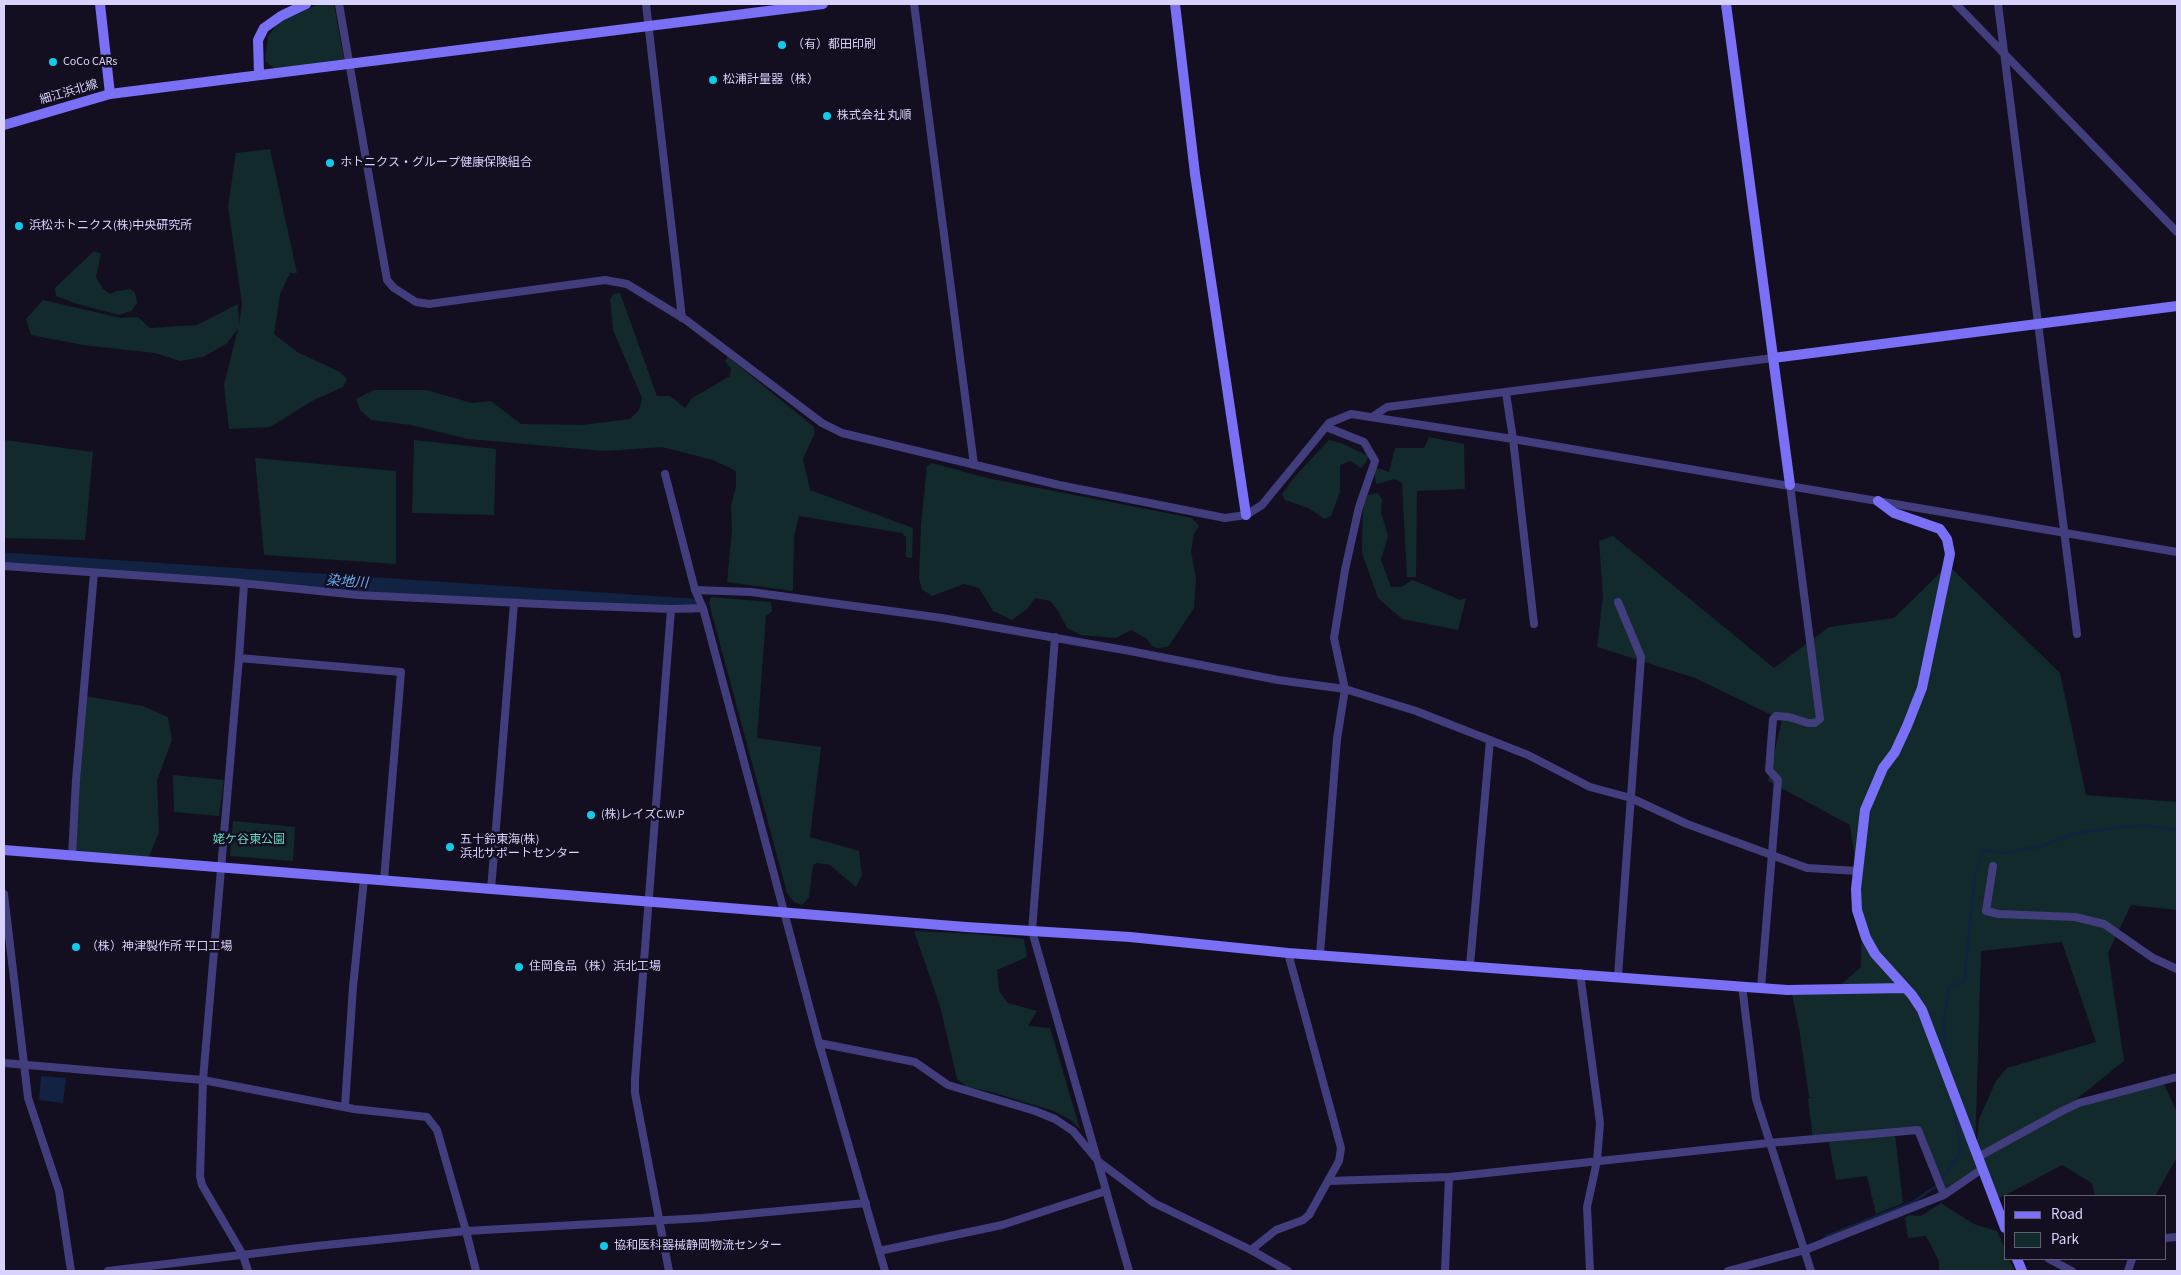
<!DOCTYPE html>
<meta charset="utf-8">
<style>
body{margin:0}
#map{position:relative;width:2181px;height:1275px;overflow:hidden;background:#130f21;font-family:"Source Sans 3",sans-serif}
canvas{display:block}
.frame{position:absolute;inset:0;border:5px solid #d9d2fc;pointer-events:none}
.legend{position:absolute;left:2004px;top:1195px;width:162px;height:65px;box-sizing:border-box;background:#130f21;border:1px solid #625d79;margin:0;padding:6px 9px;list-style:none;font-size:15px;color:#d9d2fc}
.legend li{display:flex;align-items:center;gap:10px;height:25px}
.legend b{width:25px;border:1px solid #625d79}
</style>
<div id="map">
<canvas width="2181" height="1275"></canvas>
<div class="frame"></div>
<ul class="legend">
<li><b style="height:6px;background:#7970f5"></b>Road</li>
<li><b style="height:14px;background:#122a2b"></b>Park</li>
</ul>
</div>
<script>
const ctx = document.querySelector('canvas').getContext('2d');
ctx.lineJoin = 'round';
function paint(path, color) { ctx.fillStyle = color; ctx.fill(path, 'evenodd'); }
const poly = rows => new Path2D(rows.map(r => 'M' + r).join(''));
function trace(path, color, width, dash) { ctx.strokeStyle = color; ctx.lineWidth = width; ctx.lineCap = dash ? 'butt' : 'round'; ctx.setLineDash(dash || []); ctx.stroke(path); }
function drawText(font, color, halo, rows, align = 'center') {
  ctx.font = font + ' "Source Sans 3","Noto Sans JP",sans-serif'; ctx.lineWidth = 5; ctx.setLineDash([]); ctx.textBaseline = 'middle'; ctx.strokeStyle = halo; ctx.fillStyle = color; for (const [text, x, y, turn = 0] of rows) {
    ctx.save(); ctx.translate(x, y); ctx.rotate((+turn || 0) * Math.PI / 180); ctx.textAlign = isNaN(turn) ? turn : align; if (halo) ctx.strokeText(text, 0, 0); ctx.fillText(text, 0, 0); ctx.restore();
  }
}
paint(poly([
 [318,4,334,4,344,59,275,69,265,61,268,36,278,23],
 [270,149,297,273,290,273,280,294,274,334,297,352,340,372,347,379,343,387,314,400,270,427,229,429,224,385,238,329,226,344,203,357,180,361,155,353,83,345,31,335,26,319,43,300,121,318,138,317,150,328,197,325,238,304,239,325,242,304,228,206,236,153],
 [94,251,101,254,96,277,103,289,110,294,117,291,130,289,135,293,137,303,131,311,119,315,74,303,56,296,55,288],
 [620,293,657,396,670,396,685,408,692,398,730,376,731,369,725,361,728,357,814,427,814,435,803,459,810,490,913,528,912,558,906,557,906,537,902,533,799,516,794,536,793,591,727,582,732,530,731,506,736,486,736,471,713,460,662,447,605,451,468,439,411,425,371,420,360,410,356,399,374,390,426,390,472,403,491,401,521,424,582,425,630,419,639,410,642,398,613,330,610,299,613,294],
 [1429,437,1464,444,1465,489,1417,491,1416,577,1407,577,1402,483,1395,479,1376,484,1374,471,1374,467,1389,472,1395,448,1424,448],
 [4,440,93,452,85,540,4,538],
 [414,440,496,449,494,515,412,513],
 [1329,440,1341,443,1368,456,1366,463,1361,468,1350,461,1340,465,1340,492,1331,516,1325,519,1308,508,1285,500,1282,494,1297,474],
 [255,458,396,471,396,564,264,555],
 [932,463,987,478,1192,518,1199,526,1194,534,1191,551,1196,578,1194,608,1168,647,1157,648,1152,646,1146,638,1131,630,1116,638,1081,635,1067,628,1059,612,1050,601,1035,598,1027,609,1012,620,993,611,979,588,964,584,932,596,922,589,919,579,921,524,927,466],
 [1378,493,1382,499,1381,512,1388,536,1381,560,1391,587,1401,587,1413,580,1460,600,1466,598,1458,630,1402,619,1378,598,1362,553,1363,502,1368,495],
 [1613,536,1774,668,1829,627,1894,618,1948,565,2060,673,2086,795,2177,802,2177,910,2131,905,2108,953,2124,1061,2063,1110,2164,1084,2177,1112,2177,1157,2155,1196,2095,1196,2092,1183,2062,1165,1998,1199,1976,1150,1979,1119,1996,1081,2007,1068,2096,1042,2062,942,1981,951,1975,1153,1979,1169,1944,1190,1918,1128,1813,1139,1808,1098,1813,1098,1809,1097,1799,1028,1791,990,1835,990,1861,967,1862,908,1850,825,1768,781,1782,720,1695,678,1597,647,1603,596,1599,541],
 [711,597,771,602,772,611,766,616,757,738,821,747,810,837,859,851,862,875,856,887,830,865,817,863,813,865,809,897,802,905,794,902,787,893,709,603],
 [85,696,143,706,168,717,172,740,157,780,159,832,147,862,72,849],
 [173,775,224,780,219,816,174,812],
 [233,821,295,827,293,861,230,856],
 [914,931,978,934,1024,939,1027,957,997,970,999,991,1008,1003,1037,1011,1028,1026,1050,1028,1080,1129,1069,1119,1054,1111,988,1091,967,1087,957,1079,940,1006],
 [1895,1134,1903,1203,1876,1214,1867,1176,1836,1180,1829,1142],
 [1941,1203,1974,1224,1997,1231,2005,1249,2005,1259,2009,1259,2015,1271,1939,1271,1939,1261,1926,1236,1908,1238,1905,1218,1909,1215,1921,1216]
]), '#122a2b');
paint(poly([
 [41,1076,66,1078,63,1103,39,1100]
]), '#112243');
trace(poly([
 [1948,1066,1943,1027,1949,988,1964,982,1975,875,1983,850,2002,853,2038,847,2077,833,2121,827,2144,826,2177,830],
 [1823,1240,1827,1236,1913,1202,1938,1185,1961,1152,1954,1106]
]), '#112243', 2.5);
trace(poly([
 [4,560,691,606]
]), '#112243', 15);
trace(poly([
 [339,4,387,280,394,288,416,302,429,304,605,280,627,284,686,320,822,423,842,433,1059,485,1225,518,1246,515,1262,505,1329,423,1351,414,1513,439,2177,552],
 [646,4,682,318],
 [914,4,974,465],
 [1956,4,2177,232],
 [1998,4,2077,634],
 [1506,393,1513,439,1534,624],
 [1372,417,1387,407,1773,358],
 [665,474,695,590],
 [4,566,231,582,358,595,561,605,671,609,703,608],
 [244,584,239,658,203,1080,200,1176,202,1185,243,1255,248,1271],
 [1618,602,1641,657,1618,976],
 [1055,637,1032,931,1129,1271],
 [239,658,401,672,384,880],
 [72,856,76,780,94,573],
 [1993,866,1986,911,1999,914,2075,917,2104,924,2153,958,2177,969],
 [491,890,514,603],
 [4,894,28,1098,59,1191,71,1271],
 [1320,954,1337,739,1345,689,1334,638,1345,570,1359,507,1375,461,1364,442,1326,427],
 [1470,965,1490,740],
 [1580,973,1600,1123,1597,1161,1587,1207,1590,1271],
 [1742,986,1756,1099,1811,1271],
 [1761,988,1778,780,1769,770,1773,719,1776,716,1789,717,1808,723,1815,723,1820,719,1790,485],
 [819,1043,915,1062,948,1085,1035,1111,1055,1119,1073,1131,1099,1162,1154,1203,1251,1250,1288,1271],
 [4,1063,203,1080,354,1109,427,1117,437,1130,466,1231,476,1271],
 [345,1106,353,987,364,879],
 [1978,1157,2062,1111,2079,1103,2177,1077],
 [1329,1181,1449,1177,1769,1143,1918,1130,1944,1195],
 [2165,1238,2177,1237],
 [1251,1250,1276,1230,1303,1220,1309,1215,1339,1161,1341,1148,1288,953],
 [879,1251,1002,1225,1106,1191],
 [2049,1259,2072,1271],
 [108,1271,316,1246,466,1231,703,1218,866,1203],
 [669,1271,635,1093,635,1079,671,609],
 [885,1271,819,1043,703,608,695,590,751,592,942,618,1130,651,1278,680,1345,689,1416,711,1528,755,1590,787,1631,798,1687,824,1807,868,1858,871],
 [1445,1271,1449,1177],
 [1728,1271,1805,1250,1944,1195,1982,1169],
 [2128,1271,2132,1259]
]), '#423d7d', 8);
trace(poly([
 [100,4,110,94],
 [1175,4,1195,174,1246,515],
 [1726,4,1790,485],
 [259,75,258,40,264,28,281,16,306,4],
 [4,125,110,94,823,4],
 [1773,358,2177,306],
 [1878,501,1894,513,1940,529,1947,539,1950,554,1922,688,1907,726,1895,752,1883,768,1865,810,1856,889,1857,910,1866,938,1875,954,1912,995,1922,1010,2005,1228],
 [4,850,966,927,1130,937,1288,953,1787,990,1905,988],
 [2017,1259,2022,1271]
]), '#7970f5', 10);
for (const [x, y, r, color] of [
 [782,45,5,"#10cbea"],
 [53,62,5,"#10cbea"],
 [713,80,5,"#10cbea"],
 [827,116,5,"#10cbea"],
 [330,163,5,"#10cbea"],
 [19,226,5,"#10cbea"],
 [591,815,5,"#10cbea"],
 [450,847,5,"#10cbea"],
 [76,947,5,"#10cbea"],
 [519,967,5,"#10cbea"],
 [604,1246,5,"#10cbea"]
]) { const dot = new Path2D(); dot.arc(x, y, r, 0, 2 * Math.PI); ctx.fillStyle = color; ctx.fill(dot); trace(dot, '#130f21', 2); }
drawText('12px', '#d9d2fc', '#130f21', [
 ["（有）都田印刷",792,45],
 ["CoCo CARs",63,62],
 ["松浦計量器（株）",723,80],
 ["株式会社 丸順",837,116],
 ["ホトニクス・グループ健康保険組合",340,163],
 ["浜松ホトニクス(株)中央研究所",29,226],
 ["(株)レイズC.W.P",601,815],
 ["五十鈴東海(株)",460,840],
 ["浜北サポートセンター",460,854],
 ["（株）神津製作所 平口工場",86,947],
 ["住岡食品（株）浜北工場",529,967],
 ["協和医科器械静岡物流センター",614,1246]
], 'left');
drawText('12px', '#d9d2fc', '#130f21', [
 ["細江浜北線",69,93,-16]
]);
drawText('12px', '#63d7bf', '#130f21', [
 ["姥ケ谷東公園",249,840]
]);
drawText('italic 14px', '#67adf5', '#130f21', [
 ["染地川",347,583,4]
]);
</script>
